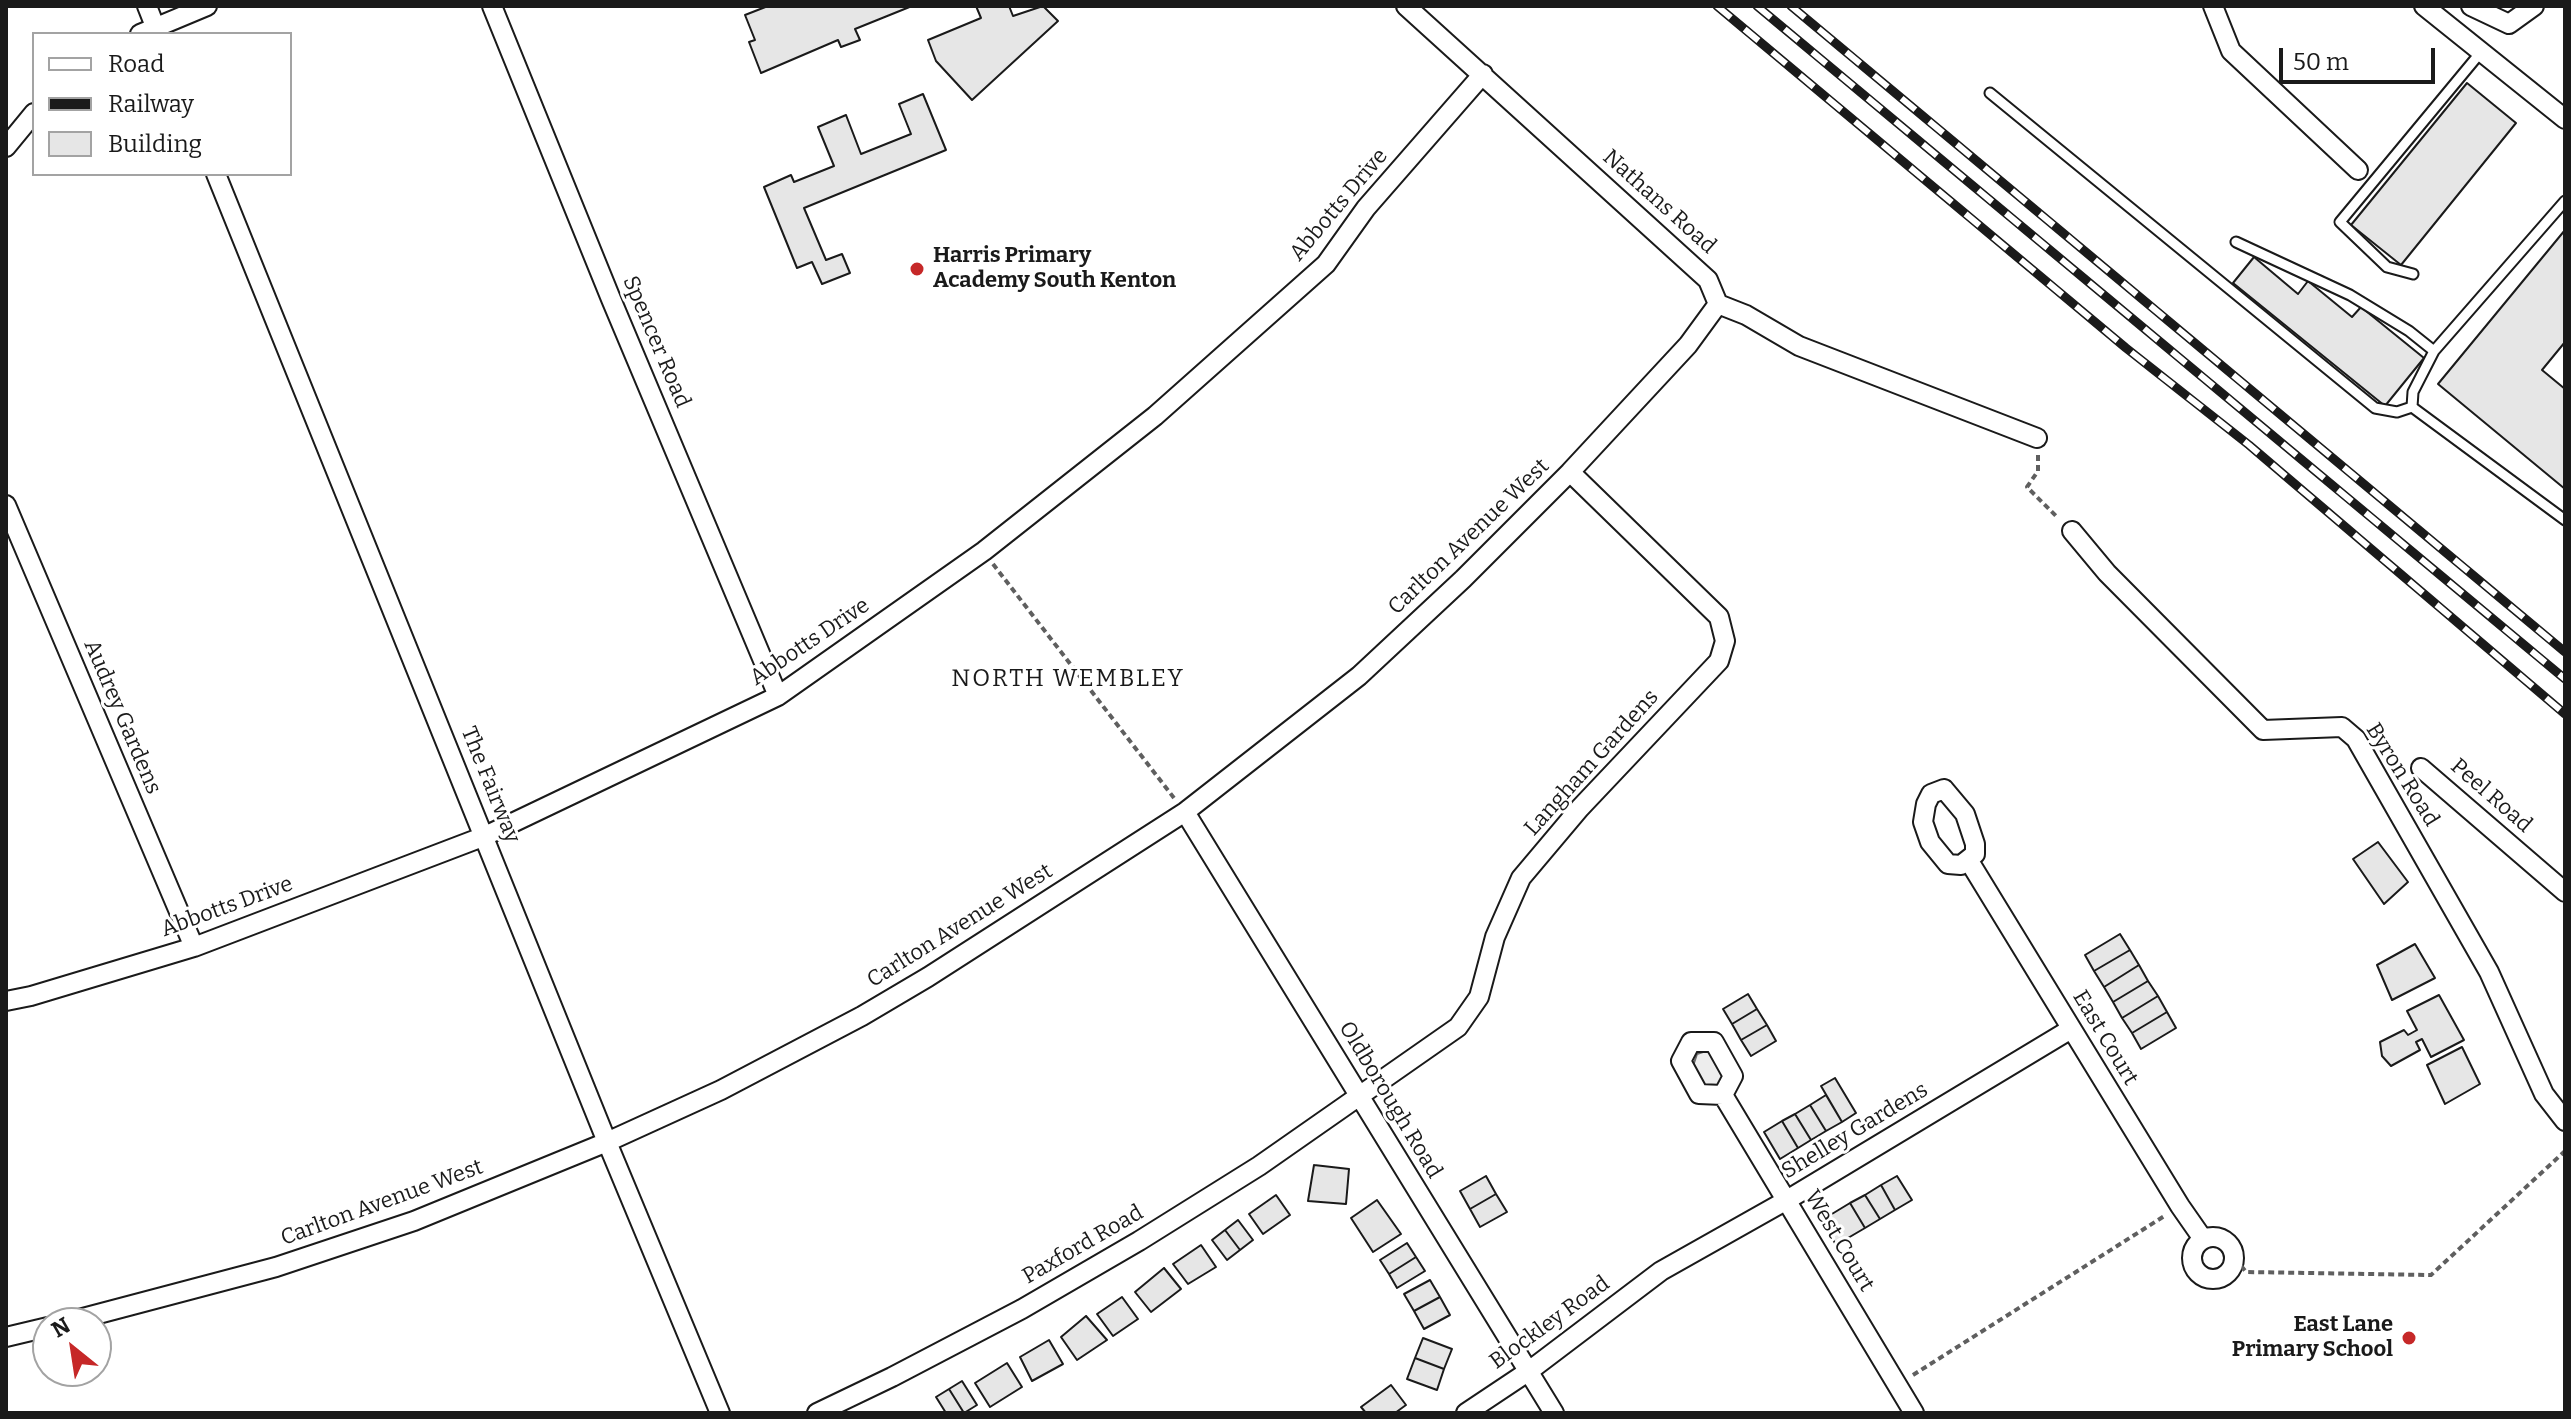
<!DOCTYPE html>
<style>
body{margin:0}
#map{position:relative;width:2571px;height:1419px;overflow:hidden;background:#fff;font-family:Bitter,serif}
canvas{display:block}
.frame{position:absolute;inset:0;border:8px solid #1a1a1a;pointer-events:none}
.legend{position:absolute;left:32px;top:32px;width:260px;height:144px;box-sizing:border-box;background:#fff;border:2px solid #a3a3a3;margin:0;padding:10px 14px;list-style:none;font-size:24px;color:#1a1a1a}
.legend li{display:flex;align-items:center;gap:16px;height:40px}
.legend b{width:40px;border:2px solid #a3a3a3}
.north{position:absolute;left:32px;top:1307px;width:80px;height:80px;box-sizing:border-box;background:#fff;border:2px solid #a3a3a3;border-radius:50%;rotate:330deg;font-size:22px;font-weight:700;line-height:32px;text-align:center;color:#1a1a1a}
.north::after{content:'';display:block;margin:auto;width:28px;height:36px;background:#c62828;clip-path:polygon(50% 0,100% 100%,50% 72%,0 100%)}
.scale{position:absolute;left:2279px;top:48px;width:156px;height:36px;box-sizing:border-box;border:4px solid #1a1a1a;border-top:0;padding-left:10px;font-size:24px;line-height:28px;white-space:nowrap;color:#1a1a1a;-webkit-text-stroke:6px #fff;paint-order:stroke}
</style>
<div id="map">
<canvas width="2571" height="1419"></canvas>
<div class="frame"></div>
<ul class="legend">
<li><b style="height:10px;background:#fff"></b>Road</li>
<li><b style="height:10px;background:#1a1a1a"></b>Railway</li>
<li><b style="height:22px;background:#e6e6e6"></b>Building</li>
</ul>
<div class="north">N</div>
<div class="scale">50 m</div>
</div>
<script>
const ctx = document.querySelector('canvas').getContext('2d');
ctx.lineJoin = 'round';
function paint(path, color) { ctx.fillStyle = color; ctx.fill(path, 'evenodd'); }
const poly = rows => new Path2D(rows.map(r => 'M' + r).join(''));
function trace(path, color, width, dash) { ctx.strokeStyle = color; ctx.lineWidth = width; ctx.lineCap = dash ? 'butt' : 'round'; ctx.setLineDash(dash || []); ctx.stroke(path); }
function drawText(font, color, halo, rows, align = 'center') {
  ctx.font = font + ' Bitter,serif'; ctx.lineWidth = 6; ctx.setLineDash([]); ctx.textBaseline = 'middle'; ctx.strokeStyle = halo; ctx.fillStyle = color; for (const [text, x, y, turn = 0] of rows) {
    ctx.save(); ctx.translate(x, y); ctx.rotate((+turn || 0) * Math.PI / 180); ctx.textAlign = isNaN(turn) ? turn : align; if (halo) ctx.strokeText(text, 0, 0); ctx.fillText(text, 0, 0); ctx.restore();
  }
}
const built = poly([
 [1706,1051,1710,1053,1724,1078,1716,1087,1705,1086,1693,1066,1697,1054,1706,1051]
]);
paint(built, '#ededed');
trace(built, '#6a6a6a', 2);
const building = poly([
 [768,6,912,6,855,29,860,40,841,47,838,40,761,73,749,42,755,40,745,15,768,6],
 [976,6,1009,6,1013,16,1043,6,1058,21,972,100,936,61,928,40,981,18,976,6],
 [2467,83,2516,123,2401,265,2351,225,2467,83],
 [923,94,946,150,804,208,826,260,842,254,850,273,822,284,812,262,797,268,764,187,791,175,794,182,834,166,818,127,846,115,861,154,911,134,899,104,923,94],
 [2565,230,2565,342,2542,370,2565,389,2565,489,2438,384,2565,230],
 [2254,257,2298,294,2308,281,2352,317,2361,307,2424,358,2385,406,2233,283,2254,257],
 [2378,842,2408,882,2384,904,2353,859,2378,842],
 [2120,934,2130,950,2094,971,2085,955,2120,934],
 [2415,944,2435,978,2392,1000,2377,965,2415,944],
 [2130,950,2139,965,2104,987,2094,971,2130,950],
 [2139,965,2148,981,2113,1002,2104,987,2139,965],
 [2148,981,2158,996,2122,1018,2113,1002,2148,981],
 [1748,994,1757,1009,1732,1024,1723,1009,1748,994],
 [2439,995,2464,1040,2431,1057,2422,1039,2416,1042,2420,1050,2391,1066,2382,1056,2380,1042,2404,1030,2408,1035,2417,1030,2407,1011,2439,995],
 [2158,996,2167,1012,2132,1033,2122,1018,2158,996],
 [1757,1009,1767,1025,1741,1040,1732,1024,1757,1009],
 [2167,1012,2176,1028,2141,1049,2132,1033,2167,1012],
 [1767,1025,1776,1041,1751,1056,1741,1040,1767,1025],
 [2462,1047,2480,1084,2445,1104,2427,1065,2462,1047],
 [1835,1078,1856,1113,1842,1122,1821,1086,1835,1078],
 [1826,1095,1842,1122,1826,1131,1810,1105,1826,1095],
 [1810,1105,1826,1131,1811,1140,1795,1114,1810,1105],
 [1795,1114,1811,1140,1798,1148,1782,1121,1795,1114],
 [1782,1121,1798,1148,1780,1159,1764,1132,1782,1121],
 [1314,1165,1349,1169,1346,1204,1308,1201,1314,1165],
 [1486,1176,1496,1194,1470,1209,1460,1191,1486,1176],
 [1897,1176,1912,1200,1895,1210,1881,1185,1897,1176],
 [1881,1185,1895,1210,1880,1219,1865,1195,1881,1185],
 [1496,1194,1507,1212,1480,1227,1470,1209,1496,1194],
 [1276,1195,1290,1215,1263,1234,1249,1214,1276,1195],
 [1865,1195,1880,1219,1865,1228,1850,1203,1865,1195],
 [1377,1200,1401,1234,1373,1252,1351,1218,1377,1200],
 [1850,1203,1865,1228,1836,1245,1822,1220,1850,1203],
 [1238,1220,1253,1240,1240,1250,1225,1230,1238,1220],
 [1225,1230,1240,1250,1227,1260,1212,1240,1225,1230],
 [1407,1243,1416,1257,1389,1274,1380,1260,1407,1243],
 [1201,1245,1216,1267,1188,1284,1173,1264,1201,1245],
 [1416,1257,1425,1271,1397,1288,1389,1274,1416,1257],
 [1164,1268,1181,1289,1151,1312,1135,1292,1164,1268],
 [1430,1280,1440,1297,1414,1311,1404,1294,1430,1280],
 [1122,1297,1138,1319,1113,1336,1097,1314,1122,1297],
 [1440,1297,1450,1315,1424,1329,1414,1311,1440,1297],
 [1086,1316,1107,1340,1077,1360,1061,1337,1086,1316],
 [1423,1338,1452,1349,1444,1369,1415,1358,1423,1338],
 [1049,1340,1063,1364,1032,1381,1020,1357,1049,1340],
 [1415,1358,1444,1369,1437,1390,1407,1379,1415,1358],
 [1007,1363,1022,1387,990,1407,975,1383,1007,1363],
 [962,1381,977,1405,964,1413,949,1389,962,1381],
 [1391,1385,1406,1405,1395,1413,1366,1413,1361,1407,1391,1385],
 [949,1389,964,1413,946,1413,936,1397,949,1389]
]);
paint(building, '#e6e6e6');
trace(building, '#1a1a1a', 2);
const service = poly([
 [1990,93,2375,408,2397,412,2412,407],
 [2236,242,2350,295,2409,331,2434,351,2565,201],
 [2413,274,2387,267,2340,222,2481,52],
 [2434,351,2413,392,2412,407,2565,520]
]);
const minor = poly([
 [147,6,158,34],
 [492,6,611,299,778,696],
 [1406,6,1708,280,1718,304,1746,315,1799,346,2037,438],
 [2213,6,2231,51,2358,170],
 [2424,6,2565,119],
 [2471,6,2509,24,2534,6],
 [140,34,207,6],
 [6,147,34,113],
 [216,174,607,1142,720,1413],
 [6,505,194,947],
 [2072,531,2107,573,2263,730,2342,727,2356,739,2489,972,2544,1094,2565,1121],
 [2421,768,2565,892],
 [1944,789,1965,814,1975,844,1975,854,1961,865,1948,864,1930,842,1923,822,1926,804,1931,794,1944,789],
 [1185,812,1554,1413],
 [1969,861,2180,1206,2203,1239],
 [6,1001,31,996,194,947,485,836,778,696,984,551,1155,416,1326,264,1366,208,1483,74],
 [1691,1042,1714,1042,1733,1076,1723,1095,1699,1094,1681,1061,1691,1042],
 [1723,1095,1914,1413],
 '2192 1258a21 21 0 1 1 42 0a21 21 0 1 1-42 0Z',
 [64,1323,276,1267,414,1221,607,1142,721,1090,862,1016,928,977,1185,812,1359,676,1463,579,1570,472,1688,345,1718,304],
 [6,1337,48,1327],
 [817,1413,892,1377,1022,1309,1139,1241,1259,1166,1458,1027,1479,997,1495,937,1521,878,1580,808,1719,661,1725,641,1719,617,1570,472],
 [1466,1413,1529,1371,1661,1271,1787,1200,2071,1029]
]);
trace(service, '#1a1a1a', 13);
trace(minor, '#1a1a1a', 22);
trace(poly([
 [2038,455,2038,471,2027,487,2058,518],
 [993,564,1174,798],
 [2235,1258,2246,1272,2431,1275,2565,1151],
 [1913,1375,2166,1215]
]), '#5f5f5f', 4, [6, 4]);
trace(service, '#fff', 9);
trace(minor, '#fff', 18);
const rail = poly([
 [1717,6,2126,348,2249,445,2565,714],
 [1757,6,2565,679],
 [1791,6,2565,652]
]);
trace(rail, '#1a1a1a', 9);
trace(rail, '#fff', 6, [18]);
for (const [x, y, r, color] of [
 [917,269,8,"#c62828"],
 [2409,1338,8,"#c62828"]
]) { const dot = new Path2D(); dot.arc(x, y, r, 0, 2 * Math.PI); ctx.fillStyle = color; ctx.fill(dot); trace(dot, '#fff', 3); }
drawText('22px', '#1a1a1a', '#fff', [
 ["Nathans Road",1659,202,42],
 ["Abbotts Drive",1339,205,-50],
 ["Spencer Road",656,342,67],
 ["Carlton Avenue West",1469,537,-44],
 ["Abbotts Drive",810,642,-34],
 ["Audrey Gardens",122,717,67],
 ["Langham Gardens",1592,763,-48],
 ["Byron Road",2402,775,58],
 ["The Fairway",490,785,68],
 ["Peel Road",2491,796,41],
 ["Abbotts Drive",227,907,-20],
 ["Carlton Avenue West",960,926,-32],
 ["East Court",2105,1038,59],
 ["Oldborough Road",1390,1100,59],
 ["Shelley Gardens",1855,1131,-31],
 ["Carlton Avenue West",382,1203,-20],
 ["West Court",1839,1241,59],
 ["Paxford Road",1083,1245,-30],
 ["Blockley Road",1550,1323,-36]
]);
drawText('bold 22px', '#1a1a1a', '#fff', [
 ["Harris Primary",933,256],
 ["Academy South Kenton",933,281],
 ["East Lane",2393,1325,"right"],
 ["Primary School",2393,1350,"right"]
], 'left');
ctx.letterSpacing = '2px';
drawText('24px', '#1a1a1a', '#fff', [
 ["NORTH WEMBLEY",1068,679]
]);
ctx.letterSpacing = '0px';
</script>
